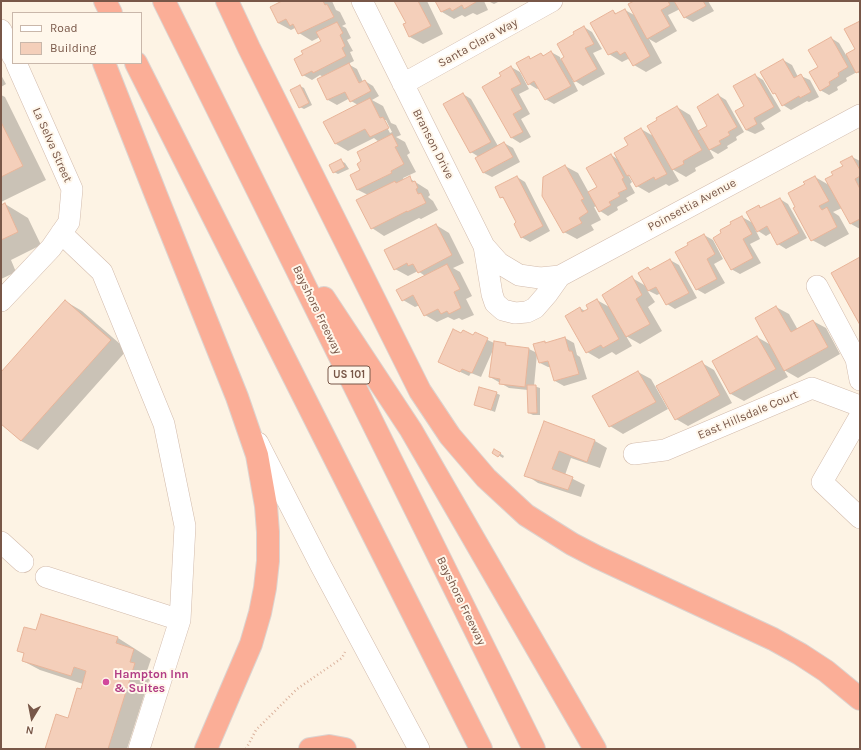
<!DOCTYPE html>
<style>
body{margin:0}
#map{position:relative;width:861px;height:750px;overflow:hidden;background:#fdf3e4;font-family:Karla,sans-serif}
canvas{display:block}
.frame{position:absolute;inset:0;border:2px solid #785748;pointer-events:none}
.legend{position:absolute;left:12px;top:12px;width:130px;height:52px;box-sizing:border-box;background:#fff7eb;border:1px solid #c9b7aa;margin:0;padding:5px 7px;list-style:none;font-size:12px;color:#785748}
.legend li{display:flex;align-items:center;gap:8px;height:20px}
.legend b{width:20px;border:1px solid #c9b7aa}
.north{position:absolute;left:12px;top:698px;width:40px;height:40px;-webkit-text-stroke:3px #fff7eb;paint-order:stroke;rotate:190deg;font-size:11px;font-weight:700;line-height:16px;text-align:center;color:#785748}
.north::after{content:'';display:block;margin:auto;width:14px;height:18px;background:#785748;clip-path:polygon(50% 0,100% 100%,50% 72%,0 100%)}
</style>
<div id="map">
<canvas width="861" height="750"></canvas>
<div class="frame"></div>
<ul class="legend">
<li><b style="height:5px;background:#fff"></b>Road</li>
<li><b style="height:11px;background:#f4cfba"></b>Building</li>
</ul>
<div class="north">N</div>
</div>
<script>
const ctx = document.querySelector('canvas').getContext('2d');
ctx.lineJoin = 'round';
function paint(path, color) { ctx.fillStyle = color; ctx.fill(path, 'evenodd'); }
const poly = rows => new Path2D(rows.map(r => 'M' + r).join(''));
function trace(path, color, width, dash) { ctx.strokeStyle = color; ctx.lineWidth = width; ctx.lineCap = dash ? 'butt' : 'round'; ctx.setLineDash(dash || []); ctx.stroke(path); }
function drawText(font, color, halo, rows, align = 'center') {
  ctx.font = font + ' Karla,sans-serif'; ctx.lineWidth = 4; ctx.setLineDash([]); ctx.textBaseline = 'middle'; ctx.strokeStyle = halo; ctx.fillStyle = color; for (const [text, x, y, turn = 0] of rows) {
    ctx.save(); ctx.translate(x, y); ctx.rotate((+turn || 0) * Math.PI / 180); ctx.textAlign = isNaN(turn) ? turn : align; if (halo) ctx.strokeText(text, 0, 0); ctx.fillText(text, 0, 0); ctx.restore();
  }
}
paint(poly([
 [284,1,332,1,336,10,340,12,346,24,342,26,346,28,351,38,347,40,353,51,350,52,354,61,348,64,357,69,363,82,365,81,373,86,379,96,372,100,383,106,391,123,396,125,401,135,396,137,405,142,410,153,407,155,416,172,403,178,404,180,409,178,428,190,430,195,428,197,433,201,438,210,421,219,419,218,384,236,372,228,368,195,358,190,351,176,361,171,363,162,379,142,374,138,348,151,336,144,325,122,358,105,351,101,350,98,337,105,328,100,318,80,323,77,320,75,312,80,303,75,304,55,322,41,320,37,312,41,299,33,295,28,291,30,278,23],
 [383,120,386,120,392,132,390,133],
 [396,1,427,1,443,34,423,44,410,37,404,25,407,23],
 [436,1,484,1,488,10,477,15,473,13,465,17,462,15,454,19,442,12],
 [488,1,500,1,494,4],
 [636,1,708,1,714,11,693,22,684,17,680,9,668,15,677,31,656,43,649,39,662,63,646,72,634,65,631,61,628,59,622,62,609,54,592,23,613,11,617,14,625,10,636,16],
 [860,22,860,74,857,72,846,78,847,81,837,87,838,90,829,95,820,90,819,68,831,38,839,43,846,55,856,49],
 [584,27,592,32,602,49,593,53,605,74,583,86,572,79,578,91,554,104,545,99,539,88,537,89,529,84,529,57,532,59,541,54,545,56,551,52,560,57,561,60,566,58,576,35],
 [783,60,792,65,798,77,801,76,810,80,819,97,809,102,807,101,791,110,783,105,777,95,774,93],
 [511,67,520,72,529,89,519,94,530,114,521,119,531,137,520,143,512,138,483,87,502,76],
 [1,75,6,84,1,87],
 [755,75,763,80,781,111,761,123,765,129,755,134,746,130],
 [300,86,304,88,312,105,304,109,300,107],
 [463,94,471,99,498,146,504,143,513,148,520,162,492,177,484,173,476,159,479,157,471,152,444,105],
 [1,95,5,97,46,180,1,202],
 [718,95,726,100,744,132,736,137,737,140,727,146,728,148,718,154,709,149,714,158,695,168,696,171,686,177,672,169,679,181,669,186,666,184,649,193,637,186,632,178,628,175,632,182,630,184,635,193,626,198,628,201,617,207,618,210,608,216,600,211,597,206,594,207,601,220,591,225,594,230,577,239,564,232,565,166,578,173,589,193,599,188,611,155,619,160,641,129,655,137,677,107,690,115,699,132,709,126],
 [852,157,860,161,860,229,851,224,842,208,833,212,839,216,849,234,825,247,812,240,806,185,815,177,829,185,834,175],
 [341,161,345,163,349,169,338,174,334,172],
 [517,177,525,182,550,231,530,242,521,237,518,223,506,200,501,197],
 [780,199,788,204,807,238,786,249,778,244,771,233,766,236,755,229,760,239,750,244,761,263,740,274,731,269,733,224,742,217,753,223,759,206,762,208],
 [5,204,28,218,41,245,11,260,16,272,1,279,1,206],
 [436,225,449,233,464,263,453,268,460,272,472,296,466,299,474,315,462,320,459,318,454,320,448,317,437,322,425,315,420,305,415,307,403,300,425,276,418,271,408,276,395,269],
 [704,235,713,240,723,259,714,264,725,283,705,294,696,289],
 [670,260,679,265,697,298,675,309,667,304,661,293,657,295,647,290,655,302,648,307,662,331,640,344,626,336,632,346,616,355,612,352,599,359,587,352,580,308,585,311,589,309,597,300,611,308,632,278,646,286,648,268,652,270],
 [65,301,82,311,127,350,38,450,21,441,1,423,1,374],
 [776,307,789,314,798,330,813,321,826,328,840,354,798,378,784,370,788,377,744,401,731,394,713,361,757,337,771,345],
 [475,334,494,343,505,344,511,347,529,349,537,353,545,342,547,344,565,338,574,343,577,355,580,357,587,379,564,386,555,381,551,367,548,367,540,363,537,354,534,386,540,388,540,415,533,415,529,413,528,390,509,388,490,377,493,350,481,377,471,373,469,376,439,362,462,335,474,337],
 [702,363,714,370,732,403,688,426,676,419],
 [638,372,651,379,668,409,623,434,610,426],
 [496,393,500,395,495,412,479,406],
 [545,423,595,441,607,448,600,468,571,458,565,475,585,485,581,497,538,483,526,475],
 [493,452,498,452,504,456,503,458],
 [37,631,118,638,151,659,147,671,151,674,127,749,46,749,69,719,83,684,40,670,23,661,25,654,18,650]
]), '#0003');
const building = poly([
 [282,1,323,1,325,5,327,4,334,17,298,34,293,24,290,26,286,19,278,23,270,7,282,1],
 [394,1,418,1,431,26,409,37,403,24,406,23,394,1],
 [435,1,476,1,476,2,464,9,462,5,452,11,450,8,441,12,435,1],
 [634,1,668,1,670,5,661,10,670,26,647,39,628,4,634,1],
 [674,1,703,1,706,6,684,18,674,1],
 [625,9,650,56,633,66,625,52,620,55,617,51,608,55,590,23,613,10,615,14,625,9],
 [860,21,860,71,856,73,846,54,855,49,844,29,860,21],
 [337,22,343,33,340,35,345,46,342,48,346,56,313,73,312,71,302,76,294,59,303,54,301,51,321,41,316,32,337,22],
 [584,26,594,44,585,48,597,69,574,82,561,59,564,57,557,44,574,34,573,32,584,26],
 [831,37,848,67,838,73,839,76,829,82,830,85,820,91,809,72,818,67,808,50,831,37],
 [551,51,571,86,545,100,534,81,528,85,516,63,529,56,530,59,541,53,543,56,551,51],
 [783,59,794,78,801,74,811,92,800,98,799,96,782,106,775,93,773,94,760,72,783,59],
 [349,63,359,83,365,80,371,91,350,102,345,92,327,100,317,79,349,63],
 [511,66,521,84,511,89,522,109,513,114,523,132,511,138,482,87,501,76,499,73,511,66],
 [755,74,774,107,754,118,757,124,746,130,735,111,744,106,733,86,755,74],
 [300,85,309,103,299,108,290,90,300,85],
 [463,93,491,142,470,153,443,104,463,93],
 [718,94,737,127,728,132,730,135,719,141,721,144,709,150,698,131,707,126,697,107,718,94],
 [370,98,380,118,383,117,389,128,370,137,365,129,335,144,323,122,370,98],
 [677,106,702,150,683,161,684,164,672,170,647,126,657,120,656,118,677,106],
 [1,122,23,166,1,177,1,122],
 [641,128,667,174,655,180,654,177,636,187,629,175,627,176,614,153,628,145,624,138,641,128],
 [392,134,398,146,395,147,404,164,391,171,392,173,357,190,350,175,360,170,357,164,361,161,357,152,392,134],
 [504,142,513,157,483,173,475,158,504,142],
 [611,154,624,178,622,179,627,189,618,193,620,196,609,202,611,205,599,212,588,192,597,187,586,168,611,154],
 [852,156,860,170,860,176,855,179,860,189,860,219,850,224,825,179,833,175,831,172,843,166,840,162,852,156],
 [341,159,345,167,333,173,329,165,341,159],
 [565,165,584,199,581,200,588,212,579,218,582,223,563,233,542,196,543,177,565,165],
 [410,176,412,182,415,181,418,188,416,189,418,194,421,193,426,203,407,212,407,211,371,229,356,200,395,181,396,183,410,176],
 [517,176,543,226,521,238,514,224,516,222,503,197,500,198,495,187,517,176],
 [815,176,829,201,819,206,822,210,827,207,837,227,811,241,793,208,795,207,788,193,805,184,803,182,815,176],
 [780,198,799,233,777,245,767,226,757,232,746,212,759,205,760,208,780,198],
 [5,203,18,232,1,240,1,205,5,203],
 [742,216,752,234,743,239,753,258,731,270,713,238,721,233,720,230,731,224,730,222,742,216],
 [436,224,452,255,418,273,413,264,408,266,407,263,394,270,384,250,436,224],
 [704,234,715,254,707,259,717,279,696,290,675,252,688,245,687,243,704,234],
 [860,257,860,325,831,273,860,257],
 [670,259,689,293,666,305,656,287,648,291,638,273,648,267,650,270,670,259],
 [447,264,460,289,454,292,461,308,449,314,447,311,441,314,438,309,424,316,413,295,402,301,396,290,447,264],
 [632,276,642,295,636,299,650,324,626,337,602,295,632,276],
 [597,299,619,339,603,348,601,345,586,353,565,316,580,307,582,312,588,309,586,305,597,299],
 [65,300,111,340,21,441,1,424,1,372,65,300],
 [776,306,791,332,813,320,828,347,784,371,755,318,776,306],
 [453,329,461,333,463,330,473,335,475,332,488,338,472,373,462,369,460,372,438,362,453,329],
 [757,336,776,369,730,394,712,361,757,336],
 [565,337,569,351,572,351,579,374,554,381,548,361,539,363,533,344,545,341,545,343,565,337],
 [494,341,506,343,505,345,529,348,525,387,499,384,500,379,489,377,494,341],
 [702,361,720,395,675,420,656,386,702,361],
 [638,371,656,402,609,427,592,396,638,371],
 [527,385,536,385,537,413,528,413,527,385],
 [479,387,497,392,491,410,474,405,479,387],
 [544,421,595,440,587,462,559,451,552,469,573,477,568,490,524,476,544,421],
 [494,449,501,453,498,457,492,453,494,449],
 [41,614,118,637,116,643,134,649,130,662,135,663,108,749,45,749,56,714,68,718,77,688,81,689,86,671,74,667,71,676,22,661,24,653,17,651,24,627,36,630,41,614]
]);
paint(building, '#f4cfba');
trace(building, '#e8b499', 1);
const minor = poly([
 [362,1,484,246,499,263,519,275,540,278,560,276,860,115],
 [1,30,13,57],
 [403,84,552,1],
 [61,233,102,272,164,424,185,526,180,620],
 [484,246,492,294,495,303,503,310,515,313,527,312,535,308,548,293,560,276],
 [817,286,856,359,860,380],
 [1,301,51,248,69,222,72,189,16,63],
 [860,416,822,482,860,518],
 [258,443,321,566,419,749],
 [634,454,665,450,812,388,860,406],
 [1,542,23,562],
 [46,577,180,620,139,749]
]);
const highway = poly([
 [105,1,111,13],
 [164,1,534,749],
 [227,1,249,48,420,391,450,436,486,478,526,515,572,544,597,557,773,639,800,654,826,671,860,699],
 [104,63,156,195,237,397,257,455,266,506,268,532,268,561,265,588,260,613,251,644,206,749],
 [136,63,481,749],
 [324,298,411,430,595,749],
 [310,749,329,746,345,749]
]);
trace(minor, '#d2bbac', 22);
trace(highway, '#dcd3cf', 24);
trace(poly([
 [246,749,256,730,297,689,342,658,345,652]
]), '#dab29d', 2.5, [1, 3]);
trace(minor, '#fff', 21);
trace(highway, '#fbae97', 22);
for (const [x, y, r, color] of [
 [106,682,4,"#d1479c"]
]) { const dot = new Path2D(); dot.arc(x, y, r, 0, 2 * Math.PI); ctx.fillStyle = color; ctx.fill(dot); trace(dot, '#fff7eb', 1.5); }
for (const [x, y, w] of [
 [349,375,42]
]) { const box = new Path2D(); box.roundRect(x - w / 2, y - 9, w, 18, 3); ctx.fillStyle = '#fff7eb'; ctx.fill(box); trace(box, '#785748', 1); }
drawText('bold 11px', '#785748', null, [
 ["US 101",349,375]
]);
drawText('12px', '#785748', '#fff7eb', [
 ["Santa Clara Way",478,43,-29],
 ["Branson Drive",433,144,63],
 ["La Selva Street",52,145,66],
 ["Poinsettia Avenue",692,205,-28],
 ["Bayshore Freeway",317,310,64],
 ["East Hillsdale Court",748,415,-23],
 ["Bayshore Freeway",461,601,64]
]);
drawText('bold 12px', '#b23c85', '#fff7eb', [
 ["Hampton Inn",114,675],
 ["& Suites",114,689]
], 'left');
</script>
